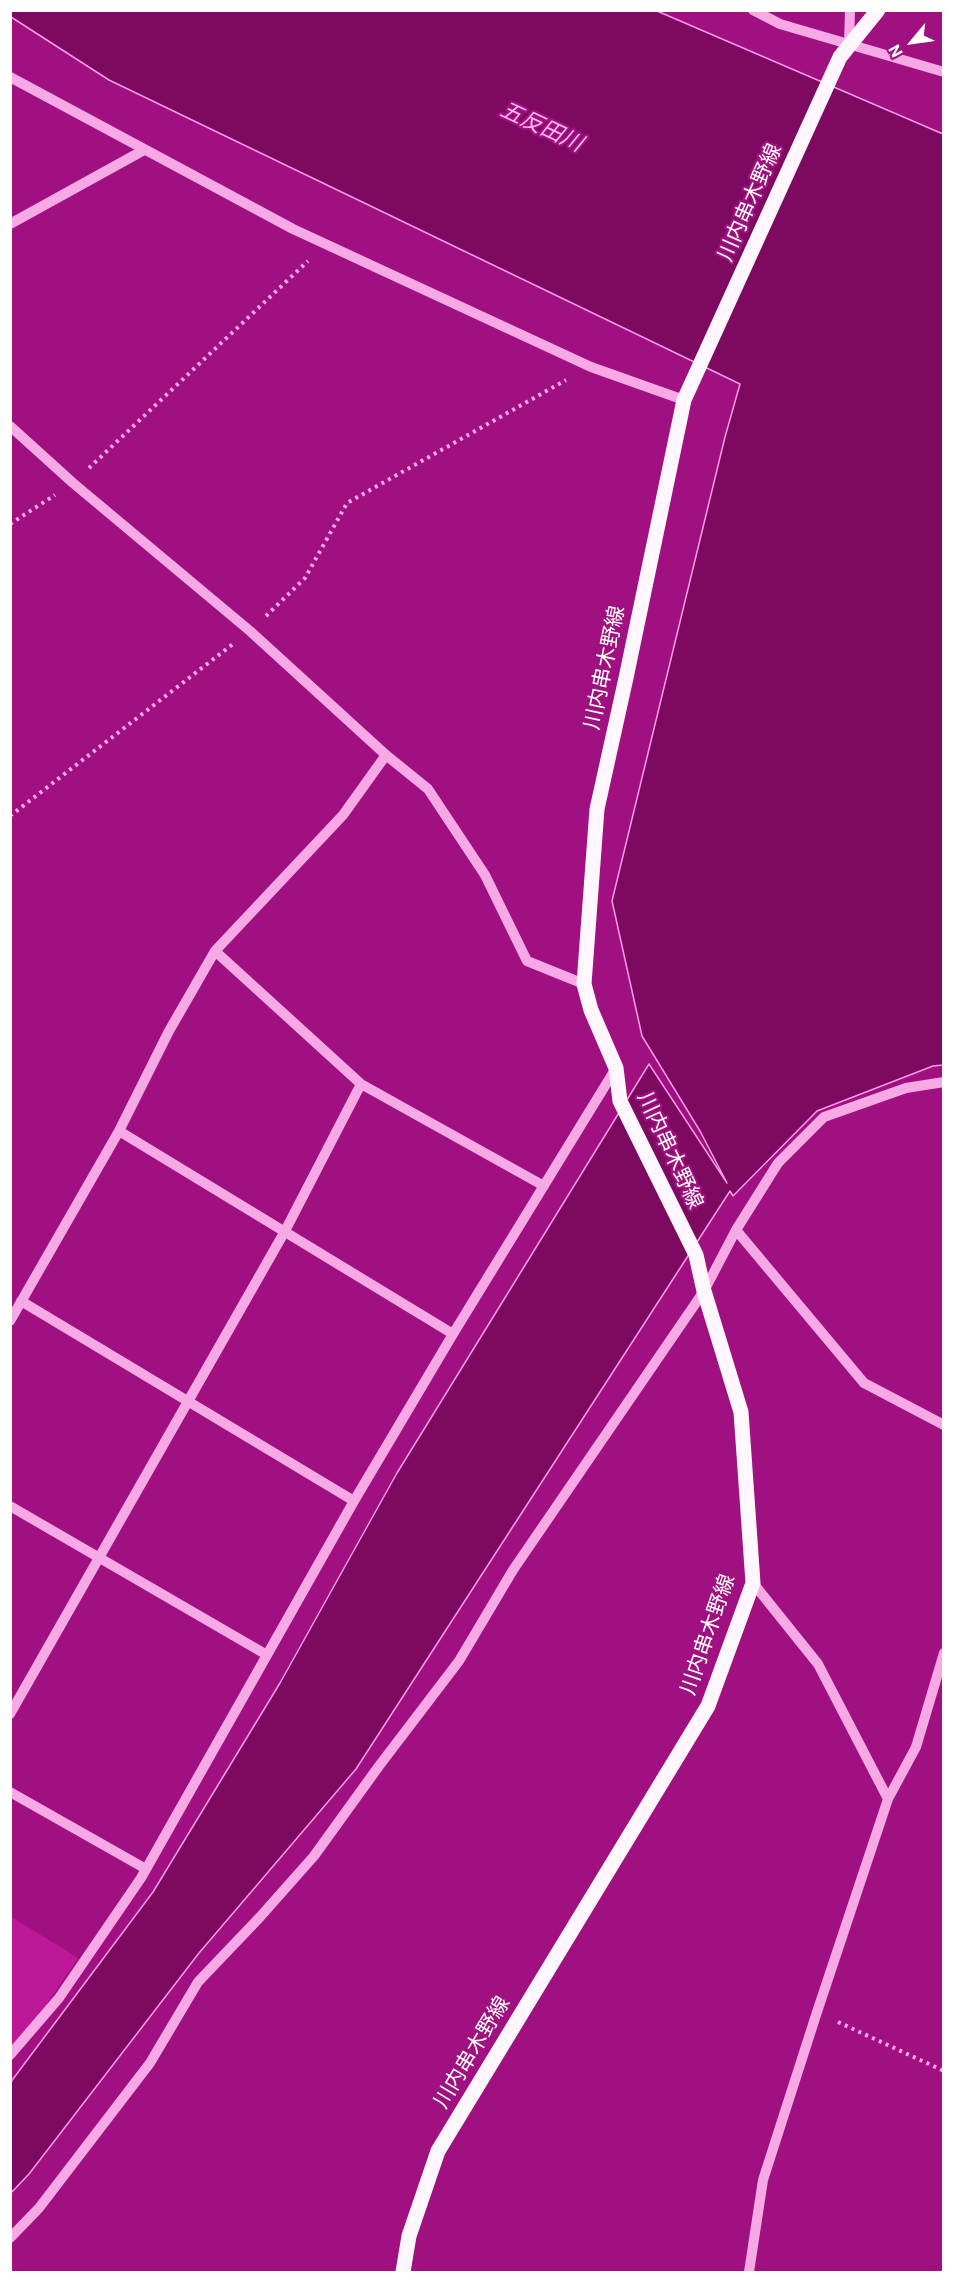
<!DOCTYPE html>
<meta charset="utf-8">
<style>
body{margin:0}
#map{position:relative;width:954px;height:2283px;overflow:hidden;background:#a11080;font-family:Roboto,sans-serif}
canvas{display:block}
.frame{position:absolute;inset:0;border:12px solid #fff;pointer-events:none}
.north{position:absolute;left:882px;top:12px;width:60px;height:60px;-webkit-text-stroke:4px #a11080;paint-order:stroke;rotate:241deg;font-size:16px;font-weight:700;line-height:24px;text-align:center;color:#fff}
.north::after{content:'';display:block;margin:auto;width:21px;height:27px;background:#fff;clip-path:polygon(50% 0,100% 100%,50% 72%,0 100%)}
</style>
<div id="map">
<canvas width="954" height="2283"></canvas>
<div class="frame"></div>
<div class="north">N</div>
</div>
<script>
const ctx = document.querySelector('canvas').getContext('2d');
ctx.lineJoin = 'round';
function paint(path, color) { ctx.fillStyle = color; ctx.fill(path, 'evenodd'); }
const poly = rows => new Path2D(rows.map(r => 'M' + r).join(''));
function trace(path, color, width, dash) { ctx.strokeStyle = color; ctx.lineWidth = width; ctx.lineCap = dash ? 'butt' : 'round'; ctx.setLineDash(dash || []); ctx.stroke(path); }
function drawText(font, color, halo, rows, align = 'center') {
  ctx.font = font + ' Roboto,"Noto Sans JP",sans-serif'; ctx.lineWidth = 4.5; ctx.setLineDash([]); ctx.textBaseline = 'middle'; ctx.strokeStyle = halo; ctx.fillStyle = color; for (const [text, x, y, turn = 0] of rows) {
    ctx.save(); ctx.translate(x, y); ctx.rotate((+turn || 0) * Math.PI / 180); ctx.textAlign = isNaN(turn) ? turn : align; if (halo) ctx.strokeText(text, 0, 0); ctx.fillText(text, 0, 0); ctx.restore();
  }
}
paint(poly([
 [10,1916,78,1958,34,2023,10,2049]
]), '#bc1898');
const water = poly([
 [11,11,657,11,943,134,943,1065,933,1066,817,1111,733,1196,730,1191,356,1769,199,1953,29,2174,11,2193,10,2083,153,1892,280,1683,397,1473,649,1064,727,1183,700,1131,642,1036,612,901,725,437,740,384,109,80,11,17,11,11]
]);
paint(water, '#7d0961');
trace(water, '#f99be6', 1.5);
trace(poly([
 [89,468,308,261],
 [10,524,55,495],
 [266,616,305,578,347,503,566,380],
 [10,816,233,644],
 [838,2022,944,2071]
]), '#f6a9e5', 4, [3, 4.5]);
trace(poly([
 [753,10,780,24,944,72],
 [849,45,850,10],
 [10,77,293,229,591,367,684,400],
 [10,224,144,150],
 [10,426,73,483,250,631,386,755,428,789,485,875,527,961,584,984],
 [215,951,361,1084,544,1186],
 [119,1131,453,1334],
 [736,1230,864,1383,944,1425],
 [21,1301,354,1501],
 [10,1321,119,1131,169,1031,215,951,343,815,386,755],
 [10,1506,267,1655],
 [753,1583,818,1664,888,1799],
 [10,1714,285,1231,361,1084],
 [10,1792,146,1869],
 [10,2055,59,1998,141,1878,354,1501,453,1334,616,1068],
 [10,2238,39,2208,150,2063,198,1982,260,1917,314,1856,379,1766,459,1661,513,1570,704,1291,736,1230,778,1163,824,1117,906,1088,944,1082],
 [749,2272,763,2180,817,2012,888,1799,916,1747,944,1653]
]), '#f6a9e5', 10);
trace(poly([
 [403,2272,409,2236,438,2151,708,1706,753,1583,741,1412,704,1291,696,1255,620,1101,616,1068,591,1010,584,984,597,809,626,678,684,400,840,57,878,10]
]), '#fff7fd', 15);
drawText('21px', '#fff', '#a11080', [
 ["川内串木野線",751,203,-66],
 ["川内串木野線",606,668,-78],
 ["川内串木野線",669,1151,65],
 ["川内串木野線",709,1635,-71],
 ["川内串木野線",473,2053,-59]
]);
drawText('italic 22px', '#fcbaee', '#a11080', [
 ["五反田川",541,128,25]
]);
</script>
